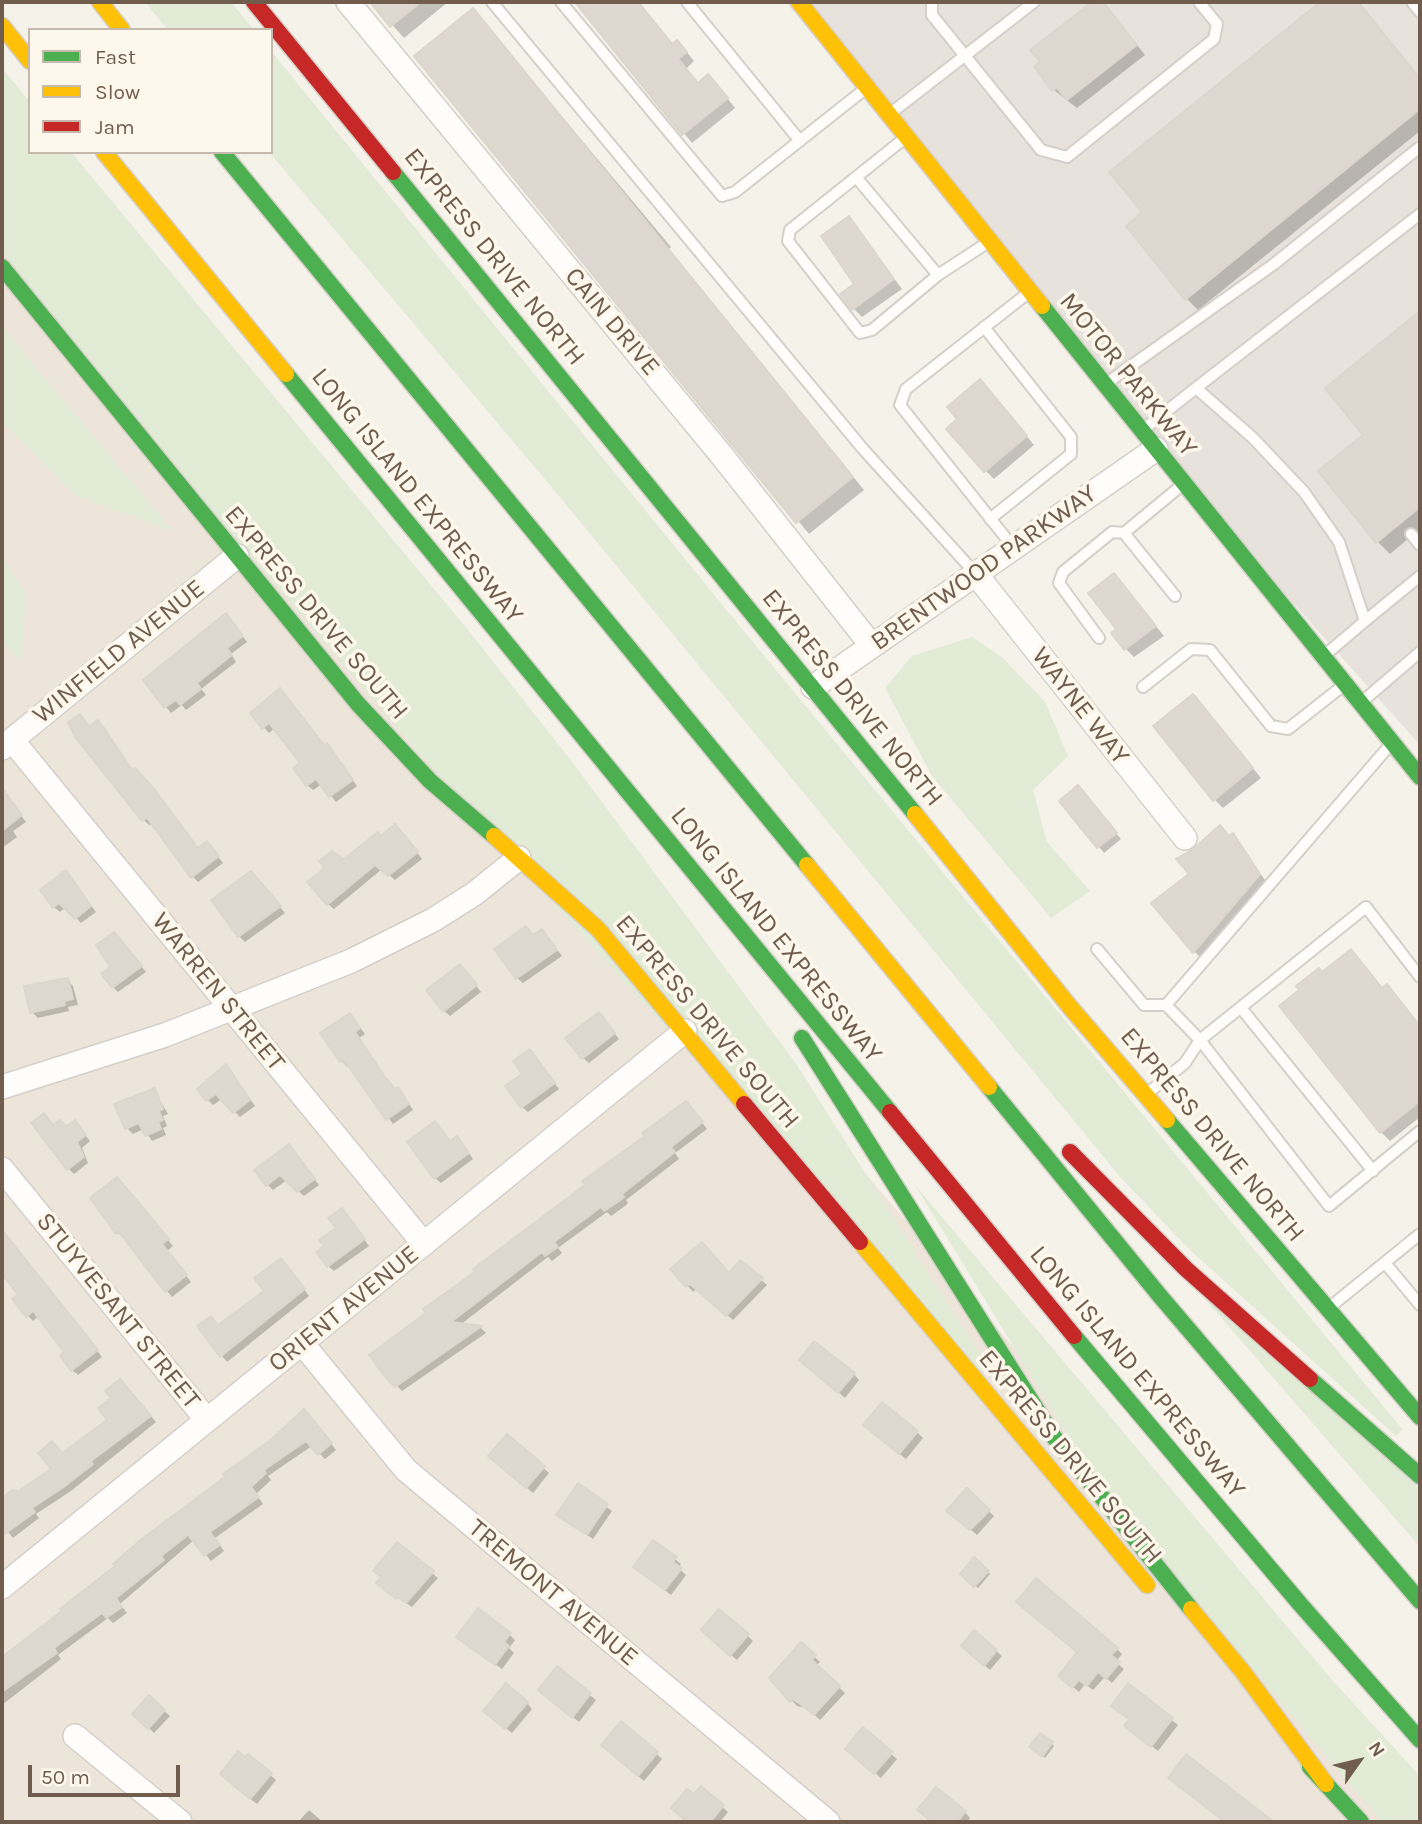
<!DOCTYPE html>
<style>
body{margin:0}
#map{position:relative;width:1422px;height:1824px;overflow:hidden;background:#f5f2ea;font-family:Karla,sans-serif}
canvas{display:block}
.frame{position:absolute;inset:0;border:4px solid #705d4e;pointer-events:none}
.legend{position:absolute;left:28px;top:28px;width:245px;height:126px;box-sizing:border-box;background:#fdf7ec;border:2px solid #c5b9ad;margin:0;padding:9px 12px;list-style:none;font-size:21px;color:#705d4e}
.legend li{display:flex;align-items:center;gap:14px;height:35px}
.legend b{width:35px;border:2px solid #c5b9ad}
.north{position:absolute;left:1324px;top:1726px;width:70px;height:70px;-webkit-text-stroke:5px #fdf7ec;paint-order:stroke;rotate:56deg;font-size:19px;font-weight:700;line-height:28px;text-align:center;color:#705d4e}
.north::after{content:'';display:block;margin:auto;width:24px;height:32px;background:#705d4e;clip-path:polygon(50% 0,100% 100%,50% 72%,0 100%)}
.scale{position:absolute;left:28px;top:1765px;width:152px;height:32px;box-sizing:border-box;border:4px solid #705d4e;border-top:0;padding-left:9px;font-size:21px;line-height:24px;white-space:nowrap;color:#705d4e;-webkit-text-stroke:5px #fdf7ec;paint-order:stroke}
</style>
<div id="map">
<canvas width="1422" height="1824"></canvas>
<div class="frame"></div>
<ul class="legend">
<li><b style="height:9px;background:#4caf50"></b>Fast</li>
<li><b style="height:9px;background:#ffc107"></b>Slow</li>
<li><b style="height:9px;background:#c62828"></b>Jam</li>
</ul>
<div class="north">N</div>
<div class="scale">50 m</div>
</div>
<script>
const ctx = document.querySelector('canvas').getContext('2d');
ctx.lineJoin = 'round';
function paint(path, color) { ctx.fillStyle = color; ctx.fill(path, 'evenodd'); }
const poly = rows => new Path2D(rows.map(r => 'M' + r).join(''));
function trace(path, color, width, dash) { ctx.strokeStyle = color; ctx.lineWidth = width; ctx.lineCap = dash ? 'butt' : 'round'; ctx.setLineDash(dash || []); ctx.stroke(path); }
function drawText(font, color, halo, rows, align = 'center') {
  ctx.font = font + ' Karla,sans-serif'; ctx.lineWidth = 7; ctx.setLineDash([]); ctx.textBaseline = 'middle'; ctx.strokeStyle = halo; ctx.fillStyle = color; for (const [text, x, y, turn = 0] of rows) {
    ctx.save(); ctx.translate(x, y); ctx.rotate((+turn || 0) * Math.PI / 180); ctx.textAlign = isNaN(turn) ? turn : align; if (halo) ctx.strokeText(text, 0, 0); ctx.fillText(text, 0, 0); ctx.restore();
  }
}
paint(poly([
 [2,162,1419,1822,2,1822]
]), '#ede5d9');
paint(poly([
 [786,2,1420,2,1420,745,1156,449]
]), '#e7e2db');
paint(poly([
 [145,2,231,2,254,30,168,30],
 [271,51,742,629,1403,1430,1396,1436,1189,1249,1122,1179,554,490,269,152],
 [2,68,30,102,30,152,71,152,468,630,570,759,797,1065,987,1366,978,1372,449,788,192,487,2,251],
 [2,327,173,531,74,495,2,421],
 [2,558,26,594,21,662,2,640],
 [972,637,1003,658,1045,702,1068,756,1033,790,1047,842,1090,891,1051,918,932,776,885,688,912,656],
 [915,1185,1333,1681,1420,1776,1420,1822,1382,1822,1098,1485],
 [1198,1291,1420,1489,1420,1547]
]), '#e1ebd6');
paint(poly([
 [372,2,448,2,404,38],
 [577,2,637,2,673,45,686,51,694,61,686,69,698,84,717,85,735,108,692,143],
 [1094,2,1102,2,1107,7,1145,55,1077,108,1054,90,1043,62,1033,50],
 [1322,2,1359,2,1420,78,1420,131,1198,310,1186,298,1144,213,1111,172],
 [473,10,671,247,669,249,864,490,809,534,417,56],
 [849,219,902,289,862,317,853,308,857,284],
 [1420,313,1420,529,1390,554,1378,542,1366,435,1328,388],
 [989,390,1034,445,994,479,985,470],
 [1114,575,1164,636,1134,657,1125,648,1118,629],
 [231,621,247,642,231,654,236,662,201,689,206,695,186,710,182,705,171,713,145,681],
 [1201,705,1261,778,1223,808,1214,799],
 [252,714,332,751,357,786,336,802,322,784,313,790,307,785,302,763,275,728,269,733],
 [80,716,90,728,98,722,104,727,133,771,159,797,199,849,212,849,223,863,198,882,193,877,153,823,149,825,144,820],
 [4,793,26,822,13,831,17,837,2,848],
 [1084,793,1121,839,1104,853,1061,801],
 [401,832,422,859,395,880,382,869,334,909,328,904,344,861,381,838],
 [1233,836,1268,884,1203,960,1194,951,1194,851],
 [66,872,96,912,81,923,66,907,60,912,54,907],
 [257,879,285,913,245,942,239,936],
 [542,931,562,956,523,983,517,978,534,937],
 [119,940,146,972,118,992,113,987,112,968],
 [466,972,481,992,450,1016,444,1011],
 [1323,974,1383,990,1387,986,1420,1026,1420,1117,1390,1141,1381,1132,1302,990],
 [67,980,73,986,78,1005,68,1007,69,1011,38,1018,32,1012],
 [350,1015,365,1034,359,1038,390,1085,403,1095,413,1110,393,1124,350,1065,347,1067,342,1061,323,1034],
 [604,1020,619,1039,589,1063,583,1058],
 [535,1057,559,1089,528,1112,522,1107,524,1074],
 [231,1072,255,1106,240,1117,222,1099,213,1105,208,1100],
 [154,1090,168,1114,163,1116,167,1126,163,1128,166,1135,152,1141,144,1129,133,1134,127,1128,117,1105],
 [692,1109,707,1129,675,1153,679,1159,626,1200,628,1203,625,1206,611,1216,607,1212,558,1248,562,1253,552,1261,548,1257,460,1325,481,1328,486,1333,402,1391,396,1385,372,1355],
 [54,1127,80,1128,90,1141,82,1148,88,1163,74,1174,69,1169],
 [451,1142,462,1144,473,1159,441,1183,435,1178],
 [294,1152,319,1185,304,1196,287,1180,273,1190,267,1184],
 [122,1185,173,1246,167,1251,191,1282,172,1297,125,1237,117,1233,93,1198],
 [347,1216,369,1246,334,1271,328,1266,326,1246],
 [2,1230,102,1357,78,1375,72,1370,67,1353,39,1316,33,1321,14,1300,20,1295,2,1271],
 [741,1262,767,1285,733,1320,696,1289,693,1292,673,1269,729,1275],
 [287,1266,309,1296,227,1362,199,1327,219,1327,267,1292],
 [807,1365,854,1374,859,1380,845,1398],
 [126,1387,156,1422,71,1491,36,1514,39,1518,13,1538,2,1524,2,1500,12,1492,20,1493,53,1469,62,1455,110,1420],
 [310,1416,336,1450,325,1459,312,1446,268,1476,271,1480,256,1494,263,1504,215,1538,224,1551,211,1561,194,1540,120,1604,127,1613,113,1623,108,1618,58,1655,61,1659,2,1705,2,1659],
 [871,1431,917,1432,923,1438,906,1459],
 [507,1437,549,1473,533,1493,496,1461],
 [579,1486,612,1511,593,1539,564,1520],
 [967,1491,994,1516,977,1535,948,1511],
 [397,1544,438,1578,412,1607,384,1589,383,1578],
 [675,1559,681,1564,678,1568,686,1575,671,1595,641,1572],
 [974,1560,990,1574,978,1588,962,1574],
 [509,1634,515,1640,509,1648,514,1653,502,1669,464,1643],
 [747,1635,753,1641,737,1660,709,1636],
 [801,1644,820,1662,816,1666,845,1693,820,1720,807,1708,797,1706,771,1678],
 [1117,1649,1122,1654,1116,1662,1124,1669,1112,1683,1105,1677,1093,1690,1085,1684,1079,1692,1066,1681,1079,1653],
 [996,1651,1002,1656,990,1670,969,1652],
 [557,1669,596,1700,579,1722,546,1695],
 [1128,1686,1178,1725,1158,1751,1132,1731],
 [149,1698,170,1716,154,1733,134,1714],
 [527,1703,532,1709,512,1733,491,1716],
 [863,1730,897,1759,881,1778,852,1754],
 [1052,1744,1054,1746,1045,1758,1032,1747],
 [609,1751,657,1754,662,1759,644,1781],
 [248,1756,276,1780,257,1804,227,1780],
 [701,1789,728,1812,720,1822,689,1822,679,1814],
 [309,1810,323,1822,298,1822],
 [965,1812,970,1818,967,1822,933,1822,925,1816]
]), '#0003');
const building = poly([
 [370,2,421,2,390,27,370,2],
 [575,2,638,2,672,44,677,40,687,52,678,59,698,83,708,74,728,98,682,135,575,2],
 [1092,2,1103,2,1137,45,1067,100,1057,88,1052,91,1034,67,1040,62,1030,50,1092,2],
 [1320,2,1358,2,1420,79,1420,109,1185,300,1126,226,1142,212,1109,172,1320,2],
 [473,8,853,477,796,523,414,56,473,8],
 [849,216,894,279,852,310,840,294,854,284,821,236,849,216],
 [1420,311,1420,507,1376,543,1318,471,1363,435,1325,388,1420,311],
 [980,379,1027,436,984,472,946,429,957,419,947,407,980,379],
 [1114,573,1156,626,1124,650,1111,633,1116,629,1088,593,1114,573],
 [226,613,243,636,227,648,232,655,197,683,201,689,180,705,176,700,164,708,143,680,226,613],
 [280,688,324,745,327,743,353,780,329,797,316,779,306,786,293,768,300,763,269,723,262,729,250,713,280,688],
 [1193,694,1253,768,1213,801,1153,726,1193,694],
 [80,714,89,726,98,720,132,770,135,768,154,789,198,848,207,841,219,856,191,878,147,818,142,821,75,737,68,722,80,714],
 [1078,785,1117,833,1097,848,1059,801,1078,785],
 [2,788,22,815,2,831,2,788],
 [395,824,418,852,388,876,375,865,327,905,307,882,325,868,319,861,332,851,344,859,378,832,381,836,395,824],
 [1220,825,1229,836,1233,833,1260,874,1193,953,1151,903,1189,874,1176,859,1193,849,1220,825],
 [66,870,91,906,75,919,59,903,53,908,40,890,66,870],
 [251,871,281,906,238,937,211,900,251,871],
 [526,926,533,935,542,929,557,950,516,979,494,949,526,926],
 [114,932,142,966,112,988,101,974,110,967,96,945,114,932],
 [1351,949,1382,988,1387,984,1420,1026,1420,1101,1380,1133,1279,1006,1299,990,1296,986,1319,968,1322,972,1351,949],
 [460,964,477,985,443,1012,426,990,460,964],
 [68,978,73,999,64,1001,65,1005,30,1013,24,986,68,978],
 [599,1012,615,1033,582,1059,565,1038,599,1012],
 [350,1013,360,1028,355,1032,385,1077,395,1089,398,1087,409,1104,386,1120,349,1067,343,1060,340,1062,320,1033,350,1013],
 [530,1049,555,1083,521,1108,505,1086,522,1074,513,1061,530,1049],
 [226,1064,250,1100,233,1113,216,1094,206,1101,197,1089,226,1064],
 [155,1088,163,1109,159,1111,163,1120,158,1122,161,1129,145,1136,139,1123,125,1129,114,1104,155,1088],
 [686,1101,703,1122,671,1147,675,1152,622,1194,624,1197,619,1201,604,1211,601,1207,554,1242,558,1247,545,1256,542,1252,451,1322,482,1326,395,1387,386,1378,369,1355,426,1313,423,1309,475,1272,473,1269,585,1185,582,1181,645,1136,642,1133,686,1101],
 [44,1113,53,1125,60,1120,66,1127,75,1120,86,1135,77,1142,84,1157,67,1170,31,1123,44,1113],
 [435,1121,450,1141,457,1136,469,1153,434,1179,407,1142,435,1121],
 [289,1144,315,1179,297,1192,280,1175,266,1186,254,1170,289,1144],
 [117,1177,169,1239,162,1244,187,1275,165,1292,119,1232,116,1234,90,1198,117,1177],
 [342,1208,365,1239,327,1267,316,1252,324,1246,319,1240,336,1228,328,1218,342,1208],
 [2,1230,98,1350,71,1371,60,1356,64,1352,33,1311,26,1317,12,1299,18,1295,2,1274,2,1230],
 [702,1242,729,1273,740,1260,763,1278,726,1316,690,1284,686,1287,670,1269,702,1242],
 [281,1258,305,1289,220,1357,197,1326,211,1316,218,1325,264,1291,254,1278,281,1258],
 [814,1341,855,1373,838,1393,799,1360,814,1341],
 [120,1379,151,1416,91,1461,93,1464,65,1486,32,1508,35,1512,2,1536,2,1498,12,1490,19,1491,51,1469,38,1453,52,1441,62,1453,107,1420,98,1408,111,1398,105,1391,120,1379],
 [882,1402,918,1431,899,1454,863,1425,882,1402],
 [304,1409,332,1443,318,1455,306,1441,264,1470,266,1473,251,1487,259,1497,210,1532,220,1545,204,1556,188,1535,161,1556,164,1560,116,1598,122,1607,106,1618,102,1613,54,1648,57,1653,2,1692,2,1657,62,1611,60,1609,115,1566,113,1564,143,1538,225,1477,223,1474,272,1439,304,1409],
 [507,1434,545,1466,526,1488,488,1456,507,1434],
 [578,1483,608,1504,587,1535,556,1515,578,1483],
 [967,1488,990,1510,970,1530,946,1511,967,1488],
 [653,1540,677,1557,673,1562,682,1568,665,1590,633,1567,653,1540],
 [397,1542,434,1571,406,1603,398,1597,396,1599,376,1583,381,1577,373,1571,397,1542],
 [974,1557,989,1571,974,1587,960,1574,974,1557],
 [1036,1578,1118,1648,1111,1655,1120,1662,1106,1679,1098,1672,1087,1686,1079,1680,1072,1688,1058,1676,1077,1652,1016,1602,1036,1578],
 [478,1608,511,1633,504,1642,509,1646,495,1665,456,1637,478,1608],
 [719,1609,749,1634,730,1656,701,1630,719,1609],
 [974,1630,997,1650,984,1666,961,1646,974,1630],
 [801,1642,816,1655,812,1660,840,1686,814,1715,799,1703,792,1699,790,1702,769,1678,801,1642],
 [557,1666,591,1693,572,1718,538,1690,557,1666],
 [506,1683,528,1702,505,1729,483,1711,506,1683],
 [1128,1683,1173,1718,1151,1747,1124,1726,1129,1719,1111,1706,1128,1683],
 [149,1695,165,1710,148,1729,132,1714,149,1695],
 [621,1721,658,1752,638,1776,601,1745,621,1721],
 [863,1727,893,1752,874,1774,845,1749,863,1727],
 [1040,1733,1053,1742,1042,1757,1029,1747,1040,1733],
 [238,1751,245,1757,248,1754,272,1773,250,1799,220,1774,238,1751],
 [1186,1754,1274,1822,1225,1822,1168,1778,1186,1754],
 [701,1786,724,1805,710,1822,687,1822,671,1808,687,1789,694,1794,701,1786],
 [936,1787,966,1811,957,1822,932,1822,917,1810,936,1787]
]);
paint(building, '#ded8d0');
trace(building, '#ddd6cd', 2);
const lane = poly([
 [492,2,863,449,975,573],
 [561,2,722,196,735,192,865,89],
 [687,2,800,141],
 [932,2,932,15,1041,150,1067,157,1214,39,1217,24,1199,2],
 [1412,2,1420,12],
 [891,113,1034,2],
 [905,138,790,230,788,241,860,333,872,330,938,275,987,243],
 [856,177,938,275],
 [984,327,1071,437,1071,454,990,519],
 [1107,383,1274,264,1420,147],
 [1196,388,1420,214],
 [1144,429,1196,388,1253,438,1304,492,1339,542,1365,621,1325,655],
 [1124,533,1175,596],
 [1411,534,1420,545],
 [1013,547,900,405,906,389,1028,293],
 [1365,621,1420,576],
 [1099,638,1059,583,1063,572,1112,532,1124,533,1182,485],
 [1143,687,1191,649,1210,650,1271,726,1288,729,1344,685],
 [1364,700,1420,652],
 [1390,745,1166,1005,1200,1040,1329,1206,1420,1131],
 [1097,949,1144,1005,1166,1005],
 [1241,1008,1373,1171],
 [1148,1093,1185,1063,1200,1040,1366,907,1420,977],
 [1385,1263,1420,1305],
 [1330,1307,1420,1234]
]);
const street = poly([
 [348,2,723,457,872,646],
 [975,573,1185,838],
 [813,687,1156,449],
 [12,740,424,1244],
 [2,748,237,556],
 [2,1087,165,1035,351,961,433,920,474,894,519,858],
 [2,1169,207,1420],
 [301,1342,406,1470,828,1822],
 [2,1587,685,1031],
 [75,1736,180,1822]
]);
const fast = poly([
 [222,152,807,865],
 [393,172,915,814],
 [2,267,358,704,430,781,494,836],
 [1042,306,1420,777],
 [286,374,890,1112],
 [802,1038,1054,1437,1191,1609],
 [989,1087,1160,1296,1420,1601],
 [1167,1120,1420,1417],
 [1074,1336,1300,1604,1420,1740],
 [1310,1379,1420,1476],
 [1310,1767,1361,1822]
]);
const slow = poly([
 [100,2,122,30],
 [799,2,1042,306],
 [2,26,30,61],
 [104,152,286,374],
 [915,814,1070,1007,1167,1120],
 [494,836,598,929,744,1104],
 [807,865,989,1087],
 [860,1242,1147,1585],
 [1191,1609,1243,1672,1326,1784]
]);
const jam = poly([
 [254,2,393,172],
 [744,1104,860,1242],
 [890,1112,1074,1336],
 [1070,1152,1186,1269,1310,1379]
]);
trace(lane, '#d4cfc9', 14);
trace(street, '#d4cfc9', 26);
trace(fast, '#d5cfc8', 19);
trace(slow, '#d5cfc8', 19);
trace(jam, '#d5cfc8', 19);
trace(lane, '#fefdfc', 10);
trace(street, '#fefdfc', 23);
trace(fast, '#4caf50', 16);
trace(slow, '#ffc107', 16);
trace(jam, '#c62828', 16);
drawText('26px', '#705d4e', '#fdf7ec', [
 ["EXPRESS DRIVE NORTH",494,257,51],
 ["CAIN DRIVE",612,322,50],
 ["MOTOR PARKWAY",1128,375,51],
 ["LONG ISLAND EXPRESSWAY",417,496,51],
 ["BRENTWOOD PARKWAY",984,568,-35],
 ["EXPRESS DRIVE SOUTH",316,613,50],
 ["WINFIELD AVENUE",119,652,-39],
 ["EXPRESS DRIVE NORTH",852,698,51],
 ["WAYNE WAY",1080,706,52],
 ["LONG ISLAND EXPRESSWAY",776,935,51],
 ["WARREN STREET",218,992,51],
 ["EXPRESS DRIVE SOUTH",707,1022,50],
 ["EXPRESS DRIVE NORTH",1212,1135,50],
 ["ORIENT AVENUE",344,1309,-39],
 ["STUYVESANT STREET",118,1311,51],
 ["LONG ISLAND EXPRESSWAY",1137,1372,50],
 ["EXPRESS DRIVE SOUTH",1070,1457,50],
 ["TREMONT AVENUE",553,1593,40]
]);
</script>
